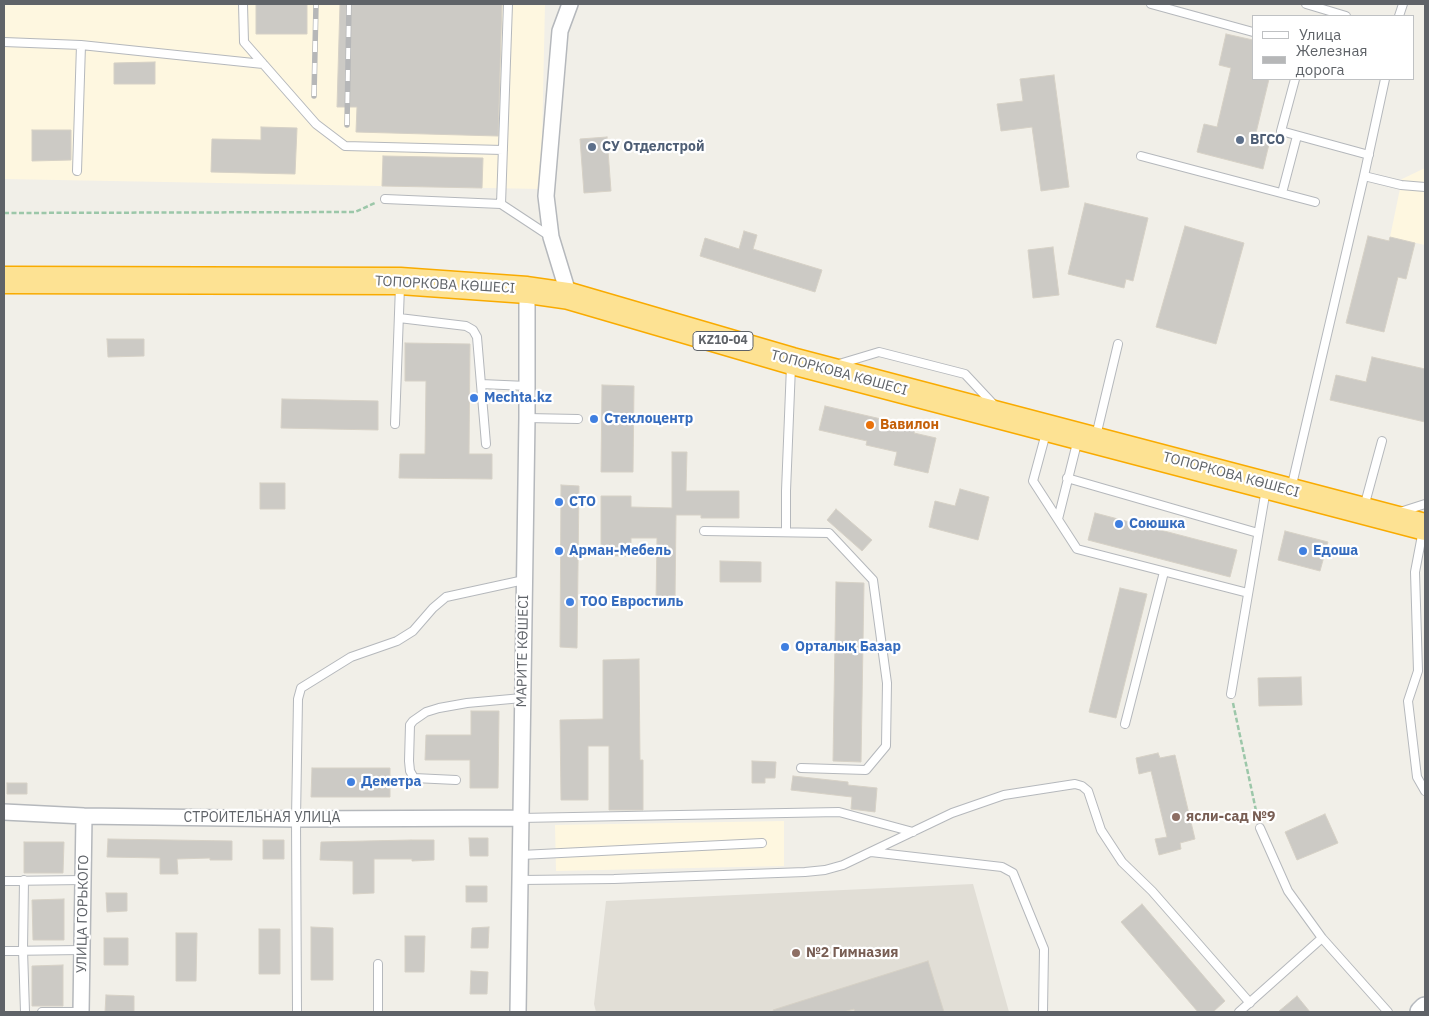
<!DOCTYPE html>
<meta charset="utf-8">
<style>
body{margin:0}
#map{position:relative;width:1429px;height:1016px;overflow:hidden;background:#f1efe8;font-family:"IBM Plex Sans",sans-serif}
canvas{display:block}
.frame{position:absolute;inset:0;border:5px solid #5f6368;pointer-events:none}
.legend{position:absolute;left:1252px;top:15px;width:162px;height:65px;box-sizing:border-box;background:#fff;border:1px solid #bfc1c3;margin:0;padding:6px 9px;list-style:none;font-size:15px;color:#5f6368}
.legend li{display:flex;align-items:center;gap:10px;height:25px}
.legend b{width:25px;border:1px solid #bfc1c3}
</style>
<div id="map">
<canvas width="1429" height="1016"></canvas>
<div class="frame"></div>
<ul class="legend">
<li><b style="height:6px;background:#fff"></b>Улица</li>
<li><b style="height:6px;background:#b6b7b8"></b>Железная дорога</li>
</ul>
</div>
<script>
const ctx = document.querySelector('canvas').getContext('2d');
ctx.lineJoin = 'round';
function paint(path, color) { ctx.fillStyle = color; ctx.fill(path, 'evenodd'); }
const poly = rows => new Path2D(rows.map(r => 'M' + r).join(''));
function trace(path, color, width, dash) { ctx.strokeStyle = color; ctx.lineWidth = width; ctx.lineCap = dash ? 'butt' : 'round'; ctx.setLineDash(dash || []); ctx.stroke(path); }
function drawText(font, color, halo, rows, align = 'center') {
  ctx.font = font + ' "IBM Plex Sans",sans-serif'; ctx.lineWidth = 4.5; ctx.setLineDash([]); ctx.textBaseline = 'middle'; ctx.strokeStyle = halo; ctx.fillStyle = color; for (const [text, x, y, turn = 0] of rows) {
    ctx.save(); ctx.translate(x, y); ctx.rotate((+turn || 0) * Math.PI / 180); ctx.textAlign = isNaN(turn) ? turn : align; if (halo) ctx.strokeText(text, 0, 0); ctx.fillText(text, 0, 0); ctx.restore();
  }
}
paint(poly([
 [4,4,545,4,541,189,4,179],
 [1425,168,1425,245,1390,237,1402,179],
 [784,821,784,866,556,871,555,825]
]), '#fef7e0');
paint(poly([
 [973,884,1009,1012,596,1012,594,1004,606,901]
]), '#e1ded6');
const building = poly([
 [256,4,307,4,307,34,256,34,256,4],
 [340,4,502,4,498,136,356,132,357,107,337,107,340,4],
 [1226,34,1253,40,1253,79,1269,79,1255,137,1270,140,1263,169,1197,152,1204,124,1217,127,1231,68,1219,65,1226,34],
 [155,62,155,84,114,84,114,63,155,62],
 [1054,75,1069,187,1041,191,1032,127,1001,131,997,104,1023,101,1020,79,1054,75],
 [261,127,297,128,295,174,211,172,212,139,261,140,261,127],
 [32,130,71,130,71,160,32,161,32,130],
 [607,137,611,191,584,193,580,139,607,137],
 [383,156,483,158,482,188,382,186,383,156],
 [1085,203,1148,218,1133,281,1126,279,1124,288,1068,274,1085,203],
 [1185,226,1244,243,1216,344,1156,327,1185,226],
 [744,231,757,235,753,249,822,270,815,292,700,256,705,238,739,249,744,231],
 [1368,236,1389,241,1390,237,1415,243,1406,279,1398,277,1384,332,1346,323,1368,236],
 [1053,247,1059,295,1033,298,1028,250,1053,247],
 [107,339,144,339,144,356,108,357,107,339],
 [405,343,470,344,469,454,492,454,492,479,399,478,400,454,425,454,426,381,405,381,405,343],
 [1372,357,1425,369,1425,422,1330,400,1336,375,1366,382,1372,357],
 [602,385,634,386,633,472,601,472,602,385],
 [282,399,378,401,378,430,281,428,282,399],
 [825,406,894,422,893,425,915,430,914,433,936,438,928,473,894,465,897,452,866,445,867,441,819,430,825,406],
 [672,452,687,452,686,491,739,491,739,518,701,518,701,515,676,515,675,601,656,601,657,538,631,538,631,556,601,556,601,496,631,496,631,507,672,508,672,452],
 [260,483,285,483,285,509,260,509,260,483],
 [561,485,579,486,577,648,560,647,561,485],
 [960,489,989,497,978,540,929,527,935,501,955,506,960,489],
 [836,509,872,540,862,551,827,520,836,509],
 [1095,513,1237,550,1230,577,1088,540,1095,513],
 [1285,531,1328,542,1320,571,1278,560,1285,531],
 [720,561,761,562,761,582,720,582,720,561],
 [836,582,864,583,861,762,833,761,836,582],
 [1120,588,1147,594,1116,718,1089,712,1120,588],
 [639,659,640,760,643,760,643,810,609,810,609,746,588,746,588,800,561,800,560,720,603,719,603,660,639,659],
 [1301,677,1302,705,1259,706,1258,678,1301,677],
 [471,711,499,711,498,788,470,788,470,760,425,760,426,735,471,735,471,711],
 [1158,753,1160,758,1175,755,1195,839,1180,843,1181,849,1159,855,1155,839,1167,837,1151,771,1139,774,1136,758,1158,753],
 [752,761,776,762,775,778,765,778,765,783,752,783,752,761],
 [312,768,390,768,390,797,311,797,312,768],
 [793,776,848,782,848,785,877,788,875,812,851,809,852,797,791,790,793,776],
 [7,783,27,783,27,794,7,794,7,783],
 [1325,814,1338,843,1297,860,1285,832,1325,814],
 [469,838,488,838,488,856,470,856,469,838],
 [108,839,232,841,232,860,210,860,210,858,177,859,178,874,160,874,160,858,107,857,108,839],
 [263,840,284,840,284,859,263,859,263,840],
 [411,840,434,840,434,860,412,861,412,859,374,859,374,893,353,894,353,861,320,860,321,842,411,840],
 [24,842,64,842,63,873,24,873,24,842],
 [466,886,487,886,487,902,466,902,466,886],
 [106,893,127,893,127,911,107,912,106,893],
 [64,899,64,940,33,940,32,900,64,899],
 [1142,904,1225,1001,1213,1012,1198,1012,1121,922,1142,904],
 [311,927,333,928,333,980,311,980,311,927],
 [489,927,488,948,471,948,472,928,489,927],
 [259,929,280,929,280,974,259,974,259,929],
 [176,933,197,933,196,981,176,981,176,933],
 [405,936,425,936,424,972,405,972,405,936],
 [104,938,128,938,128,965,104,965,104,938],
 [928,961,944,1012,855,1012,854,1009,843,1012,774,1012,773,1010,928,961],
 [63,965,63,1006,32,1006,32,966,63,965],
 [471,971,488,972,487,994,470,994,471,971],
 [106,995,134,996,134,1012,105,1012,106,995],
 [1297,996,1310,1012,1278,1012,1297,996]
]);
paint(building, '#cccac5');
trace(building, '#d6d1c6', 1);
const lane = poly([
 [243,4,244,42,316,124,345,146,503,150],
 [1151,4,1253,32],
 [1306,4,1346,16],
 [1399,16,1403,4],
 [4,42,81,45,263,64],
 [1295,79,1281,131,1369,155],
 [1141,156,1315,202],
 [77,171,81,45],
 [1364,176,1401,185,1425,187],
 [1282,193,1297,136],
 [385,199,501,204,551,237],
 [501,204,508,4],
 [399,318,466,326,473,330,477,337,486,444],
 [839,364,879,352,965,374,994,405],
 [481,384,527,386],
 [527,418,578,419],
 [395,424,400,286],
 [1046,433,1033,481,1077,549,1248,593],
 [1096,436,1118,344],
 [1067,478,1258,533],
 [1291,489,1364,176,1385,79],
 [1364,507,1382,441],
 [1400,512,1425,504],
 [1058,519,1078,439],
 [1423,530,1415,572,1418,671,1408,701,1417,777,1425,791],
 [704,531,829,533,873,580,887,683,886,746,866,770,801,768],
 [786,532,786,491,791,366],
 [1231,694,1266,489],
 [1125,724,1164,572],
 [456,780,414,778,410,771,409,761,410,725,413,721,426,712,439,708,467,703,522,698],
 [520,818,839,812,913,832],
 [1260,828,1288,891,1322,938,1388,1012],
 [871,852,1002,867,1013,873,1044,949,1043,1012],
 [521,855,762,843],
 [24,880,23,950,25,1012],
 [520,880,614,879,805,872,825,870,843,865,952,813,1004,795,1075,784,1082,786,1088,791,1101,830,1122,862,1152,891,1250,1003],
 [4,881,83,880],
 [4,951,82,950],
 [42,1012,81,1012],
 [297,1012,296,819,298,699,301,688,351,657,397,641,413,631,433,608,446,597,524,580],
 [378,1012,378,964],
 [1239,1012,1322,938]
]);
const street = poly([
 [569,296,551,237,546,196,560,31,570,4],
 [4,812,84,816,296,819,520,818],
 [81,1012,84,816],
 [518,1012,527,418,527,290]
]);
const secondary = poly([
 [1421,1012,1425,1008]
]);
const highway = poly([
 [4,280,400,281,527,290,569,296,792,361,1425,527]
]);
trace(lane, '#b5b8bc', 10);
trace(street, '#b5b8bc', 18);
trace(secondary, '#b6babf', 24);
trace(highway, '#f9ab00', 29);
trace(poly([
 [4,213,355,212,375,203],
 [1233,703,1258,820]
]), '#9cc7a9', 2.5, [5, 2.5]);
trace(lane, '#fff', 8);
trace(street, '#fff', 15);
trace(secondary, '#fff', 21);
trace(highway, '#fde293', 26);
const rail = poly([
 [314,96,316,4],
 [347,125,349,4]
]);
trace(rail, '#b6b7b8', 5.5);
trace(rail, '#fff', 4, [11]);
for (const [x, y, r, color] of [
 [1240,140,5,"#5c6f8a"],
 [592,147,5,"#5c6f8a"],
 [474,398,5,"#3f7fe0"],
 [594,419,5,"#3f7fe0"],
 [870,425,5,"#e8710a"],
 [559,502,5,"#3f7fe0"],
 [1119,524,5,"#3f7fe0"],
 [559,551,5,"#3f7fe0"],
 [1303,551,5,"#3f7fe0"],
 [570,602,5,"#3f7fe0"],
 [785,647,5,"#3f7fe0"],
 [351,782,5,"#3f7fe0"],
 [1176,817,5,"#8d6e63"],
 [796,953,5,"#8d6e63"]
]) { const dot = new Path2D(); dot.arc(x, y, r, 0, 2 * Math.PI); ctx.fillStyle = color; ctx.fill(dot); trace(dot, '#fff', 2); }
for (const [x, y, w] of [
 [723,341,60]
]) { const box = new Path2D(); box.roundRect(x - w / 2, y - 9.5, w, 19, 4); ctx.fillStyle = '#fff'; ctx.fill(box); trace(box, '#5f6368', 1); }
drawText('bold 12px', '#5f6368', null, [
 ["KZ10-04",723,341]
]);
drawText('bold 14px', '#4e5e75', '#fff', [
 ["ВГСО",1250,140],
 ["СУ Отделстрой",602,147]
], 'left');
drawText('14px', '#5f6368', '#fff', [
 ["ТОПОРКОВА КӨШЕСІ",445,285,3],
 ["ТОПОРКОВА КӨШЕСІ",839,373,15],
 ["ТОПОРКОВА КӨШЕСІ",1231,475,15],
 ["МАРИТЕ КӨШЕСІ",523,651,-89],
 ["СТРОИТЕЛЬНАЯ УЛИЦА",262,818],
 ["УЛИЦА ГОРЬКОГО",83,914,-89]
]);
drawText('bold 14px', '#366cbe', '#fff', [
 ["Mechta.kz",484,398],
 ["Стеклоцентр",604,419],
 ["СТО",569,502],
 ["Союшка",1129,524],
 ["Арман-Мебель",569,551],
 ["Едоша",1313,551],
 ["ТОО Евростиль",580,602],
 ["Орталық Базар",795,647],
 ["Деметра",361,782]
], 'left');
drawText('bold 14px', '#c56008', '#fff', [
 ["Вавилон",880,425]
], 'left');
drawText('bold 14px', '#785e54', '#fff', [
 ["ясли-сад №9",1186,817],
 ["№2 Гимназия",806,953]
], 'left');
</script>
